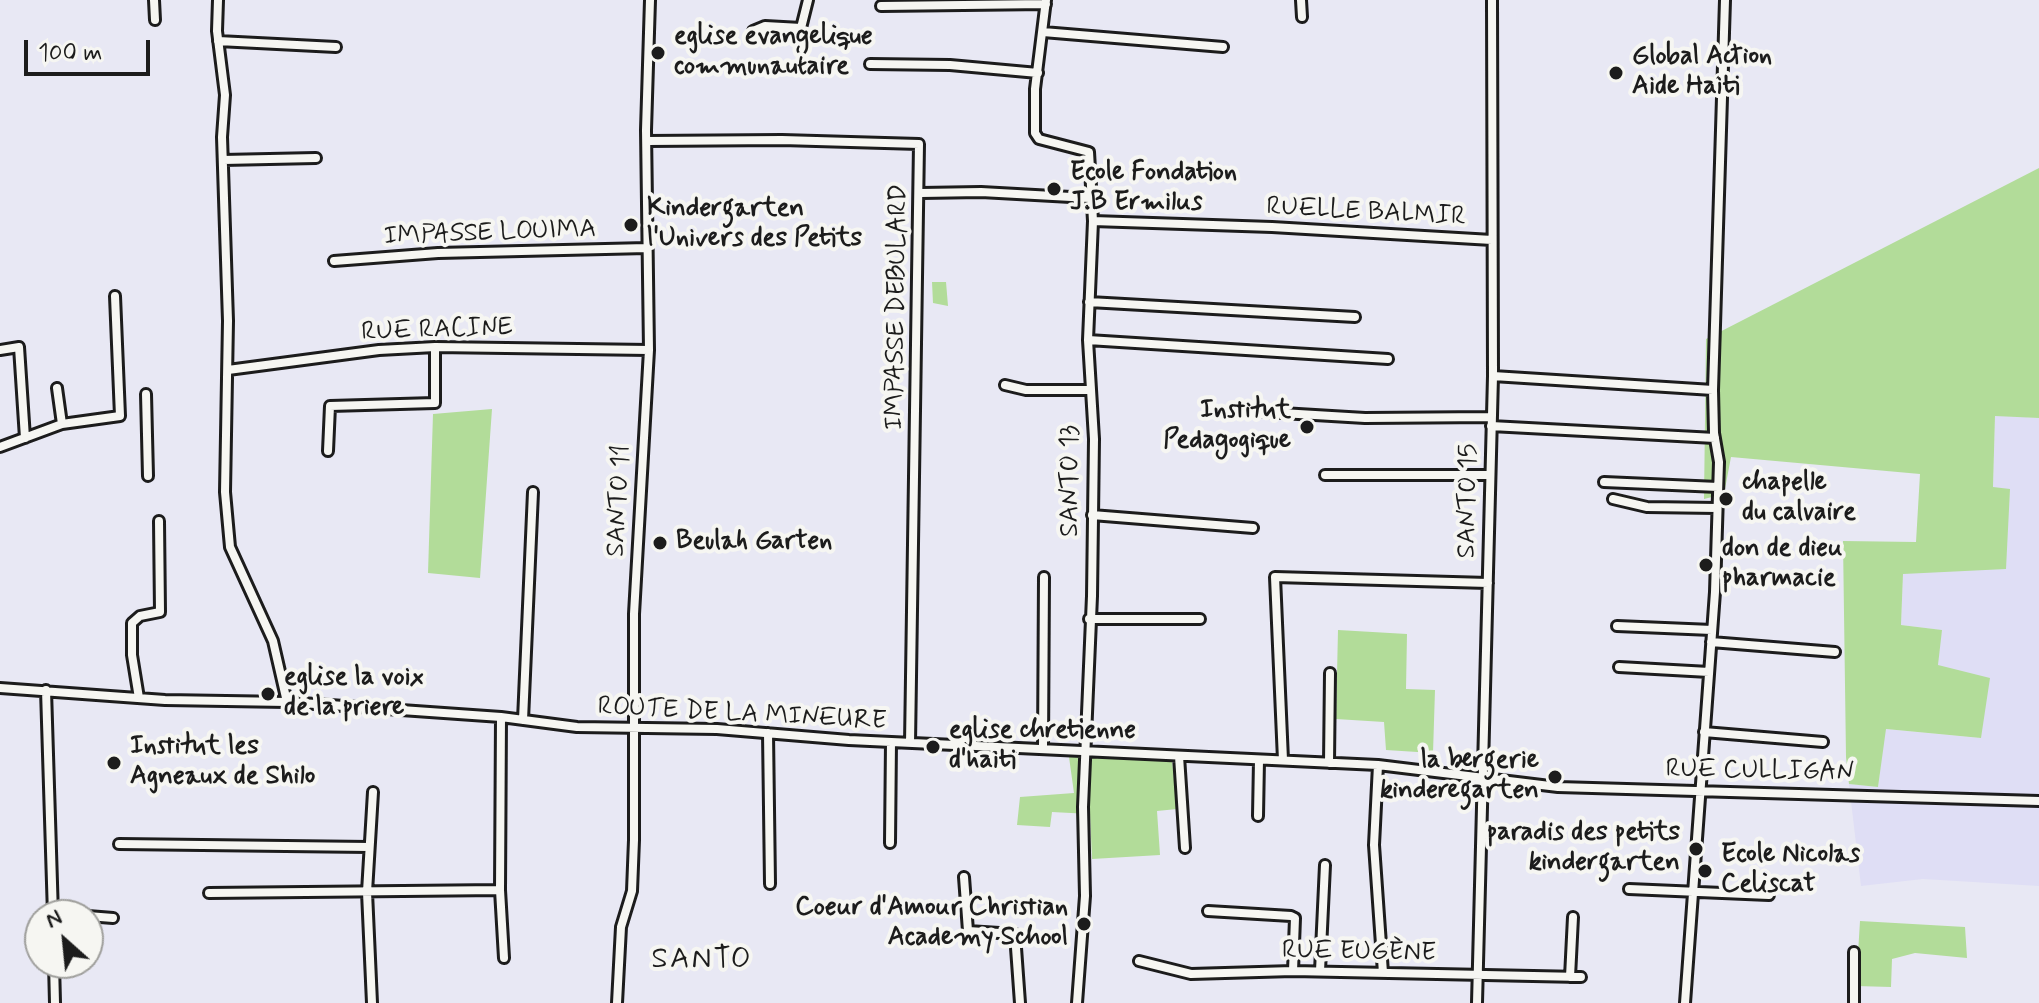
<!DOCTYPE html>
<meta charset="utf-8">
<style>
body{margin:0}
#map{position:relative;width:2039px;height:1003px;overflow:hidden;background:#e8e8f4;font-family:Mynerve,sans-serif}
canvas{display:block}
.north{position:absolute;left:24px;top:899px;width:80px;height:80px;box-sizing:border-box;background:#f6f6f2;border:2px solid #9f9f9c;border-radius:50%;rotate:333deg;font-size:22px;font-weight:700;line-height:32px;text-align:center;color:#1c1c1c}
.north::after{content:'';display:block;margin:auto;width:28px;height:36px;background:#1c1c1c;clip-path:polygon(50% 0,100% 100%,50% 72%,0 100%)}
.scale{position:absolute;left:24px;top:40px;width:126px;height:36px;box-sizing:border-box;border:4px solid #1c1c1c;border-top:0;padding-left:10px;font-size:24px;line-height:28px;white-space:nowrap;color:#1c1c1c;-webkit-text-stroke:6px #f6f6f2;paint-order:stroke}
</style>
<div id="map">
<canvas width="2039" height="1003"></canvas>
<div class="north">N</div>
<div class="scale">100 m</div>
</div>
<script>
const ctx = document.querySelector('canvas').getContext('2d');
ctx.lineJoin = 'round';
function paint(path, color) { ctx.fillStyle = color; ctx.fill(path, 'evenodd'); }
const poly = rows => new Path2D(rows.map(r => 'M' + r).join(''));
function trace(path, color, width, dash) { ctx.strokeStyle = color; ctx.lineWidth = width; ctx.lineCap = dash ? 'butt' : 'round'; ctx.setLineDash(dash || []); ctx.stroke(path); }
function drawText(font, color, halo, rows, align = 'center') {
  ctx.font = font + ' Mynerve,sans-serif'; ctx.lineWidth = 8; ctx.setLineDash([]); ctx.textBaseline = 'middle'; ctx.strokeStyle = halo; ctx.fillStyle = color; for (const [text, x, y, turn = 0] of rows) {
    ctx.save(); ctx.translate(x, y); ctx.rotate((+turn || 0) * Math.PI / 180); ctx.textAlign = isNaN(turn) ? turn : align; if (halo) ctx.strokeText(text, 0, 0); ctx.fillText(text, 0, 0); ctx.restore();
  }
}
paint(poly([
 [1995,415,2039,418,2039,886,1923,879,1861,886,1849,784,1878,787,1885,729,1980,738,1938,665,1941,630,1901,625,1903,574,2010,490,1993,488]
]), '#dfdef5');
paint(poly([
 [2039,168,2039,418,1995,416,1993,487,2010,489,2006,569,1903,574,1901,625,1942,630,1938,665,1990,678,1981,738,1886,729,1878,787,1849,784,1846,757,1843,541,1916,542,1920,474,1731,457,1724,494,1704,499,1706,339],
 [932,282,946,282,948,306,933,303],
 [492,409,480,578,428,573,433,414],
 [1338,630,1407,634,1406,689,1435,690,1433,753,1386,750,1384,722,1336,719],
 [1089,756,1172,761,1177,809,1157,811,1160,855,1092,859,1090,814,1052,812,1050,827,1017,825,1020,797,1074,793,1069,757],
 [1860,921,1965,927,1967,958,1915,953,1892,959,1891,987,1856,986]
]), '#b2dc99');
const minor = poly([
 [154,0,155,20],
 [218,0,217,31,225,95,222,137,228,321,225,492,230,547,273,641,287,702],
 [1046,0,1035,89,1035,133,1039,139,1089,152,1093,221,1088,340,1094,439,1092,596,1083,807,1085,896,1077,1003],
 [1301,0,1302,17],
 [881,6,1046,4],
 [1043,32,1223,47],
 [751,38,753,31,765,26,801,28,808,0],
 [218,41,336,47],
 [870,64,950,65,1038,73],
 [647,141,782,140,919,144,910,743],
 [223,160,316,158],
 [921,193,981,192,1089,198],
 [1093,221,1272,227,1492,240],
 [334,261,438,253,647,248],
 [1089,302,1355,317],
 [1088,340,1388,359],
 [0,350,19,347,25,438],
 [228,370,379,350,435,347,649,350],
 [1493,376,1713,390],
 [1005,385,1026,390,1091,390],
 [57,388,62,424],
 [146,394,148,476],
 [1265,412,1365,418,1491,417],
 [1491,426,1715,438],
 [0,447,62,424,120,416,115,296],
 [328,451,330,406,435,403,435,347],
 [1325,475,1490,475],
 [1604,482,1718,487],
 [1613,499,1647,507,1717,508],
 [1092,515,1253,528],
 [1089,619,1200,619],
 [1617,626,1712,630],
 [1711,642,1835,652],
 [1619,667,1709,672],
 [0,688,165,700,287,702,501,717,577,727,717,729,849,740,1378,765,1558,787,2039,801],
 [46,690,53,915],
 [139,698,132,655,132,623,140,616,160,612,159,521],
 [523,720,533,492],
 [1704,732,1823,742],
 [768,733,770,884],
 [1043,749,1044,577],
 [1179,756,1185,848],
 [1283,760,1275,577,1488,583],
 [1329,763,1330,673],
 [1378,765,1374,845,1383,973],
 [1258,816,1259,760],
 [890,843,891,742],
 [119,844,369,847],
 [964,877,968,931,1015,934,1020,1003],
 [1629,889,1769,895],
 [500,890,504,958],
 [209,893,500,890,501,717],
 [1208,911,1291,916,1295,918,1293,971],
 [53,914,67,915],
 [88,916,113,918],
 [1139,961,1191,974,1293,971,1581,977],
 [54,963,55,1003],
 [1320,971,1325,865],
 [1570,977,1573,917],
 [372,1003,367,892,373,792],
 [617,1003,621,927,632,891,634,840,634,614,649,350,646,130,650,0],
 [1477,1003,1493,376,1492,0],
 [1685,1003,1715,592,1719,462,1714,433,1713,390,1725,0],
 [1854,1003,1854,952]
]);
trace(minor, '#1c1c1c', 14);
trace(minor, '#f6f6f2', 8);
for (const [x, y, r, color] of [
 [658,53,8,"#1c1c1c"],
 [1616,73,8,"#1c1c1c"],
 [1054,189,8,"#1c1c1c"],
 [631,225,8,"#1c1c1c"],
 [1307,427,8,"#1c1c1c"],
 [1726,499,8,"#1c1c1c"],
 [660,543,8,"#1c1c1c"],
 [1706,565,8,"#1c1c1c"],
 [268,694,8,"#1c1c1c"],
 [933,747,8,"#1c1c1c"],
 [114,763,8,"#1c1c1c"],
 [1555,777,8,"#1c1c1c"],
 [1696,849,8,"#1c1c1c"],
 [1705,871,8,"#1c1c1c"],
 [1084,924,8,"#1c1c1c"]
]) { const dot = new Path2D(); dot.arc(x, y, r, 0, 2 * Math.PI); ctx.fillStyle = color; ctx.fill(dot); trace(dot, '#f6f6f2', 3); }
drawText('bold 26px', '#1c1c1c', '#f6f6f2', [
 ["eglise evangelique",674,38],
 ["communautaire",674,68],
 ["Global Action",1632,58],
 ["Aide Haiti",1632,88],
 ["Ecole Fondation",1070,174],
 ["J.B Ermilus",1070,204],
 ["Kindergarten",647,210],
 ["l'Univers des Petits",647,240],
 ["Institut",1291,412,"right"],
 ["Pedagogique",1291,442,"right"],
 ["chapelle",1742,484],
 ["du calvaire",1742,514],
 ["Beulah Garten",676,543],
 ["don de dieu",1722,550],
 ["pharmacie",1722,580],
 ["eglise la voix",284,679],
 ["de la priere",284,709],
 ["eglise chretienne",949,732],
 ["d'haiti",949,762],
 ["Institut les",130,748],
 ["Agneaux de Shilo",130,778],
 ["la bergerie",1539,762,"right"],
 ["kinderegarten",1539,792,"right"],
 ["paradis des petits",1680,834,"right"],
 ["kindergarten",1680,864,"right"],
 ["Ecole Nicolas",1721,856],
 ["Celiscat",1721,886],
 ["Coeur d'Amour Christian",1068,909,"right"],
 ["Academy School",1068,939,"right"]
], 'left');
drawText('26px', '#1c1c1c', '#f6f6f2', [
 ["RUELLE BALMIR",1366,213,3],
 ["IMPASSE LOUIMA",490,234,-2],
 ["IMPASSE DEBULARD",898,307,-89],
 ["RUE RACINE",437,331,-2],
 ["SANTO 13",1072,481,-90],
 ["SANTO 11",620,501,-87],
 ["SANTO 15",1469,501,-89],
 ["ROUTE DE LA MINEURE",742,715,3],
 ["RUE CULLIGAN",1760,772,1],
 ["RUE EUGÈNE",1359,953,1]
]);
ctx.letterSpacing = '2px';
drawText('30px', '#1c1c1c', '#f6f6f2', [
 ["SANTO",702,961]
]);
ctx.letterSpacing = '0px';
</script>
